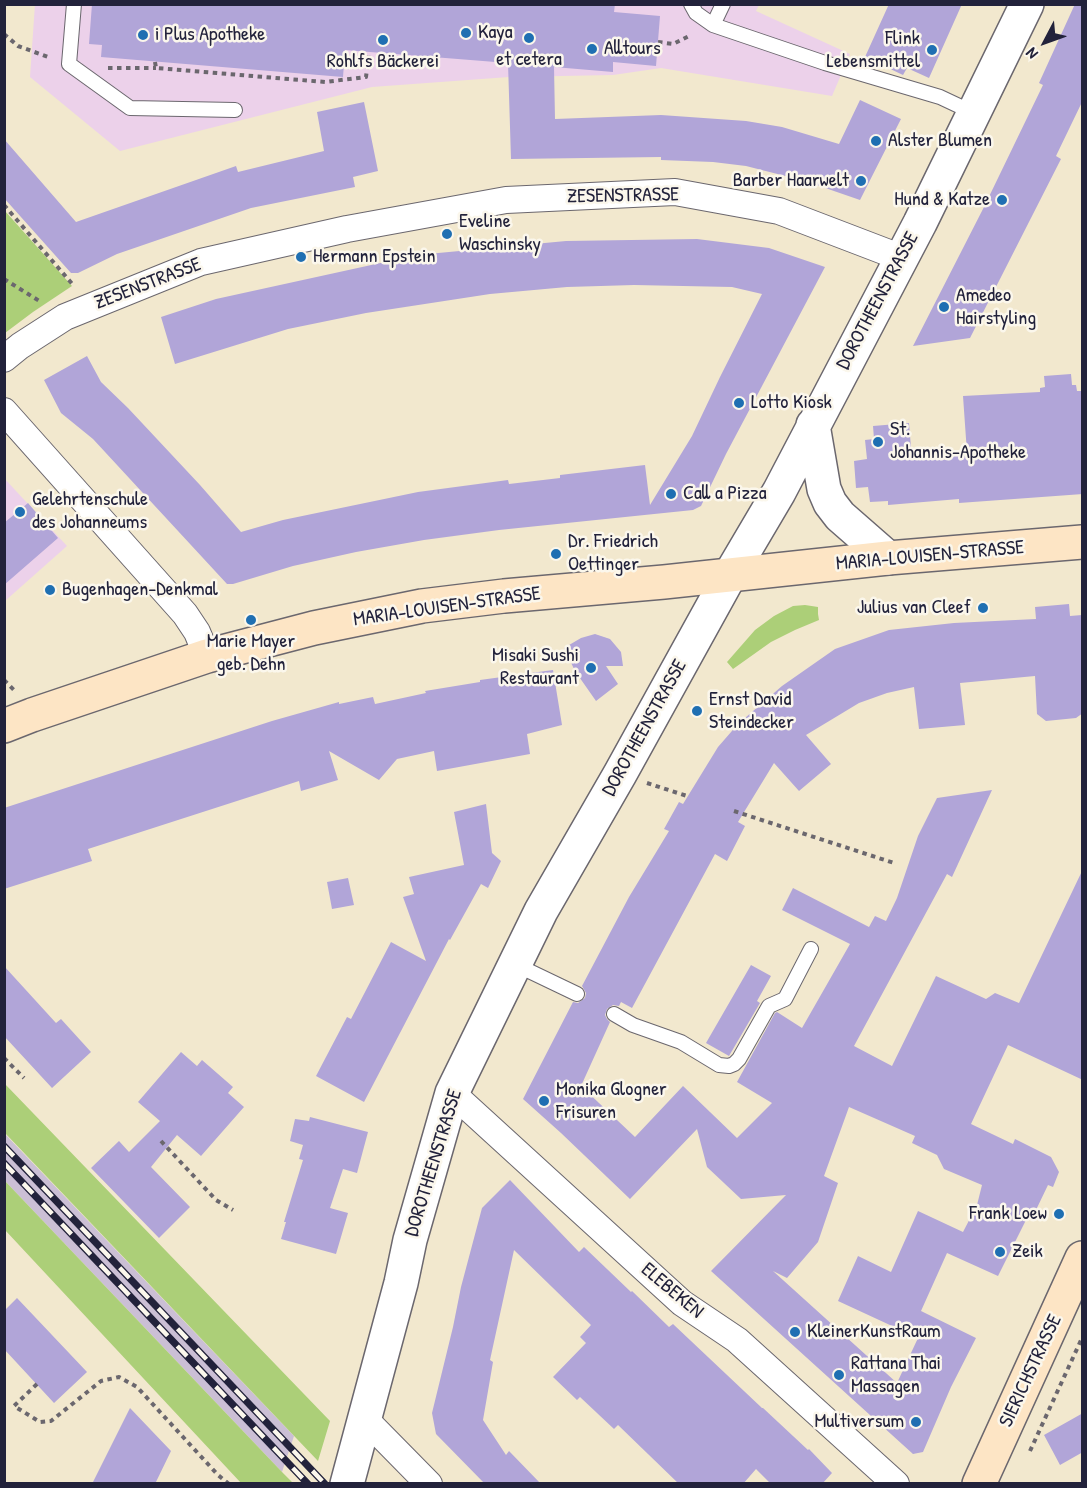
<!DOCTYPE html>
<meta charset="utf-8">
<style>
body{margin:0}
#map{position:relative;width:1087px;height:1488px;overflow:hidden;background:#f2e8ce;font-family:"Patrick Hand",sans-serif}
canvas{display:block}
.frame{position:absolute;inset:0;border:6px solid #22223b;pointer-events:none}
.north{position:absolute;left:1015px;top:12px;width:60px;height:60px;-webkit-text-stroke:4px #fbf7ec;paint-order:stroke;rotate:229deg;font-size:16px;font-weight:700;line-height:24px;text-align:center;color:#22223b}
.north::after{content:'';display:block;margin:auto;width:21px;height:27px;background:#22223b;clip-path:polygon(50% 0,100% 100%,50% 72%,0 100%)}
</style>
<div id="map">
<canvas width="1087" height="1488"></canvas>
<div class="frame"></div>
<div class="north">N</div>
</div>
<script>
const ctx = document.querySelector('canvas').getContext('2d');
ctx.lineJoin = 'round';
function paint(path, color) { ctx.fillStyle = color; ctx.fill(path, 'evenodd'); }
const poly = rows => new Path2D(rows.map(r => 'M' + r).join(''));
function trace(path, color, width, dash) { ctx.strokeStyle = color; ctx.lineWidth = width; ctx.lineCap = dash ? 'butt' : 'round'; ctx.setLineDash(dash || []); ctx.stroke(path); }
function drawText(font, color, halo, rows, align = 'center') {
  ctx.font = font + ' "Patrick Hand",sans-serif'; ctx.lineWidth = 5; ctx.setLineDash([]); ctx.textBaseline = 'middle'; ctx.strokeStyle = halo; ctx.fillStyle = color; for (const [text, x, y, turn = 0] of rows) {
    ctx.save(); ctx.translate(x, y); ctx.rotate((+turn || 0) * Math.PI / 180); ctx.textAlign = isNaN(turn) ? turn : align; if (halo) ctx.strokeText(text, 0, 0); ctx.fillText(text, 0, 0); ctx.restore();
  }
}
paint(poly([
 [35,4,759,5,756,11,850,54,832,96,661,68,613,75,509,77,372,87,120,151,30,77],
 [4,478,67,546,5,601,4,601]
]), '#ecd1ea');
paint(poly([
 [4,1133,294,1436,282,1472,5,1181]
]), '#cbbfd5');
paint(poly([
 [5,211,72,286,33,312,5,333],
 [805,605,818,607,818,614,819,620,795,630,771,642,733,669,727,662,755,630,774,616,793,606],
 [5,1084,330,1421,318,1461,5,1133],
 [5,1181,282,1472,293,1483,241,1483,5,1230]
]), '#accf78');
paint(poly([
 [92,4,615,4,614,12,660,16,656,66,613,62,613,72,554,67,555,119,661,115,746,121,782,127,839,144,860,100,901,119,860,200,805,181,746,166,713,162,661,160,661,157,511,159,508,63,345,50,343,77,101,57,102,45,89,44],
 [889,4,962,4,929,78,907,68,903,75,865,57],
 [1075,4,1083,4,1083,100,1056,156,1061,159,970,338,913,346,984,207,1043,85,1039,83],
 [364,102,378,171,353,177,355,187,251,208,117,254,78,273,71,273,4,198,4,139,76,222,236,166,238,172,324,151,317,112],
 [697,239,769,248,825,267,726,454,701,506,693,510,499,530,424,540,356,552,293,566,233,584,227,584,93,439,61,413,44,380,87,356,101,382,128,408,200,485,241,532,283,520,418,492,508,480,509,484,560,478,560,475,645,465,650,505,692,436,720,377,762,294,732,287,634,285,567,287,490,294,366,313,288,329,175,364,161,317,216,299,417,255,566,241],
 [1071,374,1072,385,1076,385,1077,391,1083,391,1083,494,959,503,959,499,888,505,888,501,870,502,868,487,856,488,854,461,867,459,865,440,874,439,873,426,909,423,912,460,955,456,954,453,967,453,963,396,1040,392,1040,388,1045,387,1044,376],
 [28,503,58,538,4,585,4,523],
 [1069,604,1070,616,1082,615,1083,713,1076,718,1046,721,1037,714,1035,676,960,683,965,725,919,729,914,687,887,693,859,703,806,735,831,764,799,791,774,763,738,822,745,826,727,861,715,854,632,1008,621,1002,619,1006,613,1005,607,1009,605,1015,607,1019,610,1022,581,1086,635,1137,683,1086,737,1138,772,1103,737,1082,775,1013,777,1012,802,1028,850,944,782,910,793,888,869,927,875,916,886,921,897,898,918,836,937,798,992,790,952,877,947,874,854,1046,892,1066,936,976,986,999,995,993,1019,1003,1083,869,1083,1080,1008,1045,971,1124,1013,1144,1015,1139,1051,1157,1059,1172,1053,1187,1048,1185,1035,1212,1031,1210,998,1276,947,1253,921,1311,976,1338,951,1387,923,1452,913,1454,711,1271,786,1195,741,1199,707,1167,697,1129,630,1199,561,1133,523,1099,573,1002,578,1003,585,998,586,993,582,986,629,897,669,831,664,829,679,802,683,804,718,747,738,724,782,686,835,649,889,630,954,623,1036,619,1035,607],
 [849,1107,915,1136,912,1143,937,1155,944,1169,982,1185,977,1205,963,1232,918,1211,891,1272,858,1256,838,1301,918,1338,897,1383,773,1271,787,1278,818,1242,838,1183,824,1176],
 [595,634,610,639,621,652,623,666,606,666,618,684,596,701,575,671,564,648,581,638],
 [553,670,562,725,527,734,530,754,437,771,434,751,397,759,379,780,329,751,338,780,301,791,299,781,88,849,92,861,4,889,4,808,272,721,339,702,339,704,373,697,375,704,426,693,425,691,480,682,480,680],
 [486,804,492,853,501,861,488,888,481,884,450,940,449,939,364,1102,316,1076,347,1017,351,1019,391,942,426,961,403,897,414,894,409,877,464,865,454,812],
 [348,878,354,905,332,909,327,882],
 [751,965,771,976,757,1001,760,1003,729,1056,706,1043],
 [4,966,56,1023,61,1019,91,1052,52,1088,4,1036],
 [181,1052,197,1066,202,1060,233,1087,228,1093,244,1107,201,1156,177,1135,151,1167,190,1207,159,1238,91,1168,119,1141,129,1152,160,1121,138,1102],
 [310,1117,368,1132,357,1173,343,1169,330,1208,348,1213,336,1254,281,1239,286,1222,284,1222,303,1160,299,1159,303,1145,290,1141,295,1119,309,1121],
 [510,1180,579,1252,584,1247,631,1292,632,1291,669,1327,673,1324,762,1408,763,1408,808,1450,809,1449,832,1473,822,1484,771,1484,756,1469,743,1484,679,1484,618,1425,614,1429,580,1397,577,1400,553,1377,586,1343,580,1337,591,1325,514,1250,490,1360,493,1362,483,1420,506,1455,509,1451,541,1484,485,1484,436,1434,432,1413,453,1327,461,1287,482,1208],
 [17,1298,87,1372,54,1403,4,1349,4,1311],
 [130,1408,171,1451,155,1484,92,1484],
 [1083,1413,1083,1452,1060,1465,1044,1435]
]), '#b1a5d8');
const service = poly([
 [74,4,69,64,130,108,235,110],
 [691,4,696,13,713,25,825,63,940,97,974,113],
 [713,25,723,4],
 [516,962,529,971,577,994],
 [614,1014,633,1025,681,1042,719,1065,729,1066,734,1064,739,1059,769,1006,785,999,811,949]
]);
const minor = poly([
 [4,359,20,346,65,317,201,262,347,229,506,200,675,192,779,211,902,258],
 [4,411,185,614,197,632,207,656],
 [452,1093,682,1303,737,1340,896,1484],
 [365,1419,429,1484]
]);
const tertiary = poly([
 [813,425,824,489,830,503,840,516,888,558],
 [347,1484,401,1283,410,1240,452,1093,541,911,620,774,730,575,779,492,920,223,1027,4]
]);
const secondary = poly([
 [4,726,32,715,207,656,314,628,422,606,504,596,664,582,888,558,1082,542],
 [979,1484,1082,1258]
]);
trace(service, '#6b676e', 16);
trace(minor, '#6b676e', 28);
trace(tertiary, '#6b676e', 36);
trace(secondary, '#6b676e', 36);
trace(poly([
 [4,34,18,46,51,58],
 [658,42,673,44,691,35],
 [155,62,156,68,325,82,366,77,369,52],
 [108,68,156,68],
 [4,205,74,286],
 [4,279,41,302],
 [4,680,14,690],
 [647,783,687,796],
 [734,811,894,863],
 [4,1058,24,1078],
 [161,1141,216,1200,233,1210],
 [37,1384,14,1406,40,1422,51,1421,101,1381,119,1377,137,1387,218,1475,229,1484],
 [1030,1451,1082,1338]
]), '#6b676e', 4, [4.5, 4.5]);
trace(service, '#fff', 14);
trace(minor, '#fff', 26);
trace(tertiary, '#fff', 33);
trace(secondary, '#fde5c5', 33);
const rail = poly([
 [4,1146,325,1484],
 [4,1163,308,1484]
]);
trace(rail, '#22223b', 7);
trace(rail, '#fbf7ec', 4.5, [14]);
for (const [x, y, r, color] of [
 [466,33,6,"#1f6fb2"],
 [143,35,6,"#1f6fb2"],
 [529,38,6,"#1f6fb2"],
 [383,40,6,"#1f6fb2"],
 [592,49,6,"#1f6fb2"],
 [932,50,6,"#1f6fb2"],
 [876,141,6,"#1f6fb2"],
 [861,181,6,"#1f6fb2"],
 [1002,200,6,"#1f6fb2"],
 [447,234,6,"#1f6fb2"],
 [301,257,6,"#1f6fb2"],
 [944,307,6,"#1f6fb2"],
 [739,403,6,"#1f6fb2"],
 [878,442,6,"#1f6fb2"],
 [671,494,6,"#1f6fb2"],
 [20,512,6,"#1f6fb2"],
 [556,554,6,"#1f6fb2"],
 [50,590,6,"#1f6fb2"],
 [983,608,6,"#1f6fb2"],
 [251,620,6,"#1f6fb2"],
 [591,668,6,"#1f6fb2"],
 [697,711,6,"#1f6fb2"],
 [544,1101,6,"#1f6fb2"],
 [1059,1214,6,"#1f6fb2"],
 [1000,1252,6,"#1f6fb2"],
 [795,1332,6,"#1f6fb2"],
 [839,1375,6,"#1f6fb2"],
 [916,1422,6,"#1f6fb2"]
]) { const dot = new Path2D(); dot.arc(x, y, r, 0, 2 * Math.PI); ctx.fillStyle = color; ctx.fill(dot); trace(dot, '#fbf7ec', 2); }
drawText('20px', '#22223b', '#fbf7ec', [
 ["Kaya",478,33],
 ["i Plus Apotheke",155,35],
 ["Flink",920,39,"right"],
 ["Lebensmittel",920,62,"right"],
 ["Alltours",604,49],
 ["et cetera",529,60,"center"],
 ["Rohlfs Bäckerei",383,62,"center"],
 ["Alster Blumen",888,141],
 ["Barber Haarwelt",849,181,"right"],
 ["Hund & Katze",990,200,"right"],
 ["Eveline",459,222],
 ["Waschinsky",459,245],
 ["Hermann Epstein",313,257],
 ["Amedeo",956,296],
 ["Hairstyling",956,319],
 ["Lotto Kiosk",751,403],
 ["St.",890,430],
 ["Johannis-Apotheke",890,453],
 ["Call a Pizza",683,494],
 ["Gelehrtenschule",32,500],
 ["des Johanneums",32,523],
 ["Dr. Friedrich",568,542],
 ["Oettinger",568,565],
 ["Bugenhagen-Denkmal",62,590],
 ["Julius van Cleef",971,608,"right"],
 ["Marie Mayer",251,642,"center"],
 ["geb. Dehn",251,665,"center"],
 ["Misaki Sushi",579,656,"right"],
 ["Restaurant",579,679,"right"],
 ["Ernst David",709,700],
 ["Steindecker",709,723],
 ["Monika Glogner",556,1090],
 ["Frisuren",556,1113],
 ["Frank Loew",1047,1214,"right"],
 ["Zeik",1012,1252],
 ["KleinerKunstRaum",807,1332],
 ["Rattana Thai",851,1364],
 ["Massagen",851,1387],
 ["Multiversum",904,1422,"right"]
], 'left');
drawText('20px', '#22223b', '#fbf7ec', [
 ["ZESENSTRASSE",623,196,-1],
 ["ZESENSTRASSE",148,284,-21],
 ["DOROTHEENSTRASSE",878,301,-62],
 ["MARIA-LOUISEN-STRASSE",930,556,-5],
 ["MARIA-LOUISEN-STRASSE",447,607,-8],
 ["DOROTHEENSTRASSE",645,728,-61],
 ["DOROTHEENSTRASSE",434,1163,-73],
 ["ELEBEKEN",672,1291,40],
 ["SIERICHSTRASSE",1031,1371,-65]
]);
</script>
